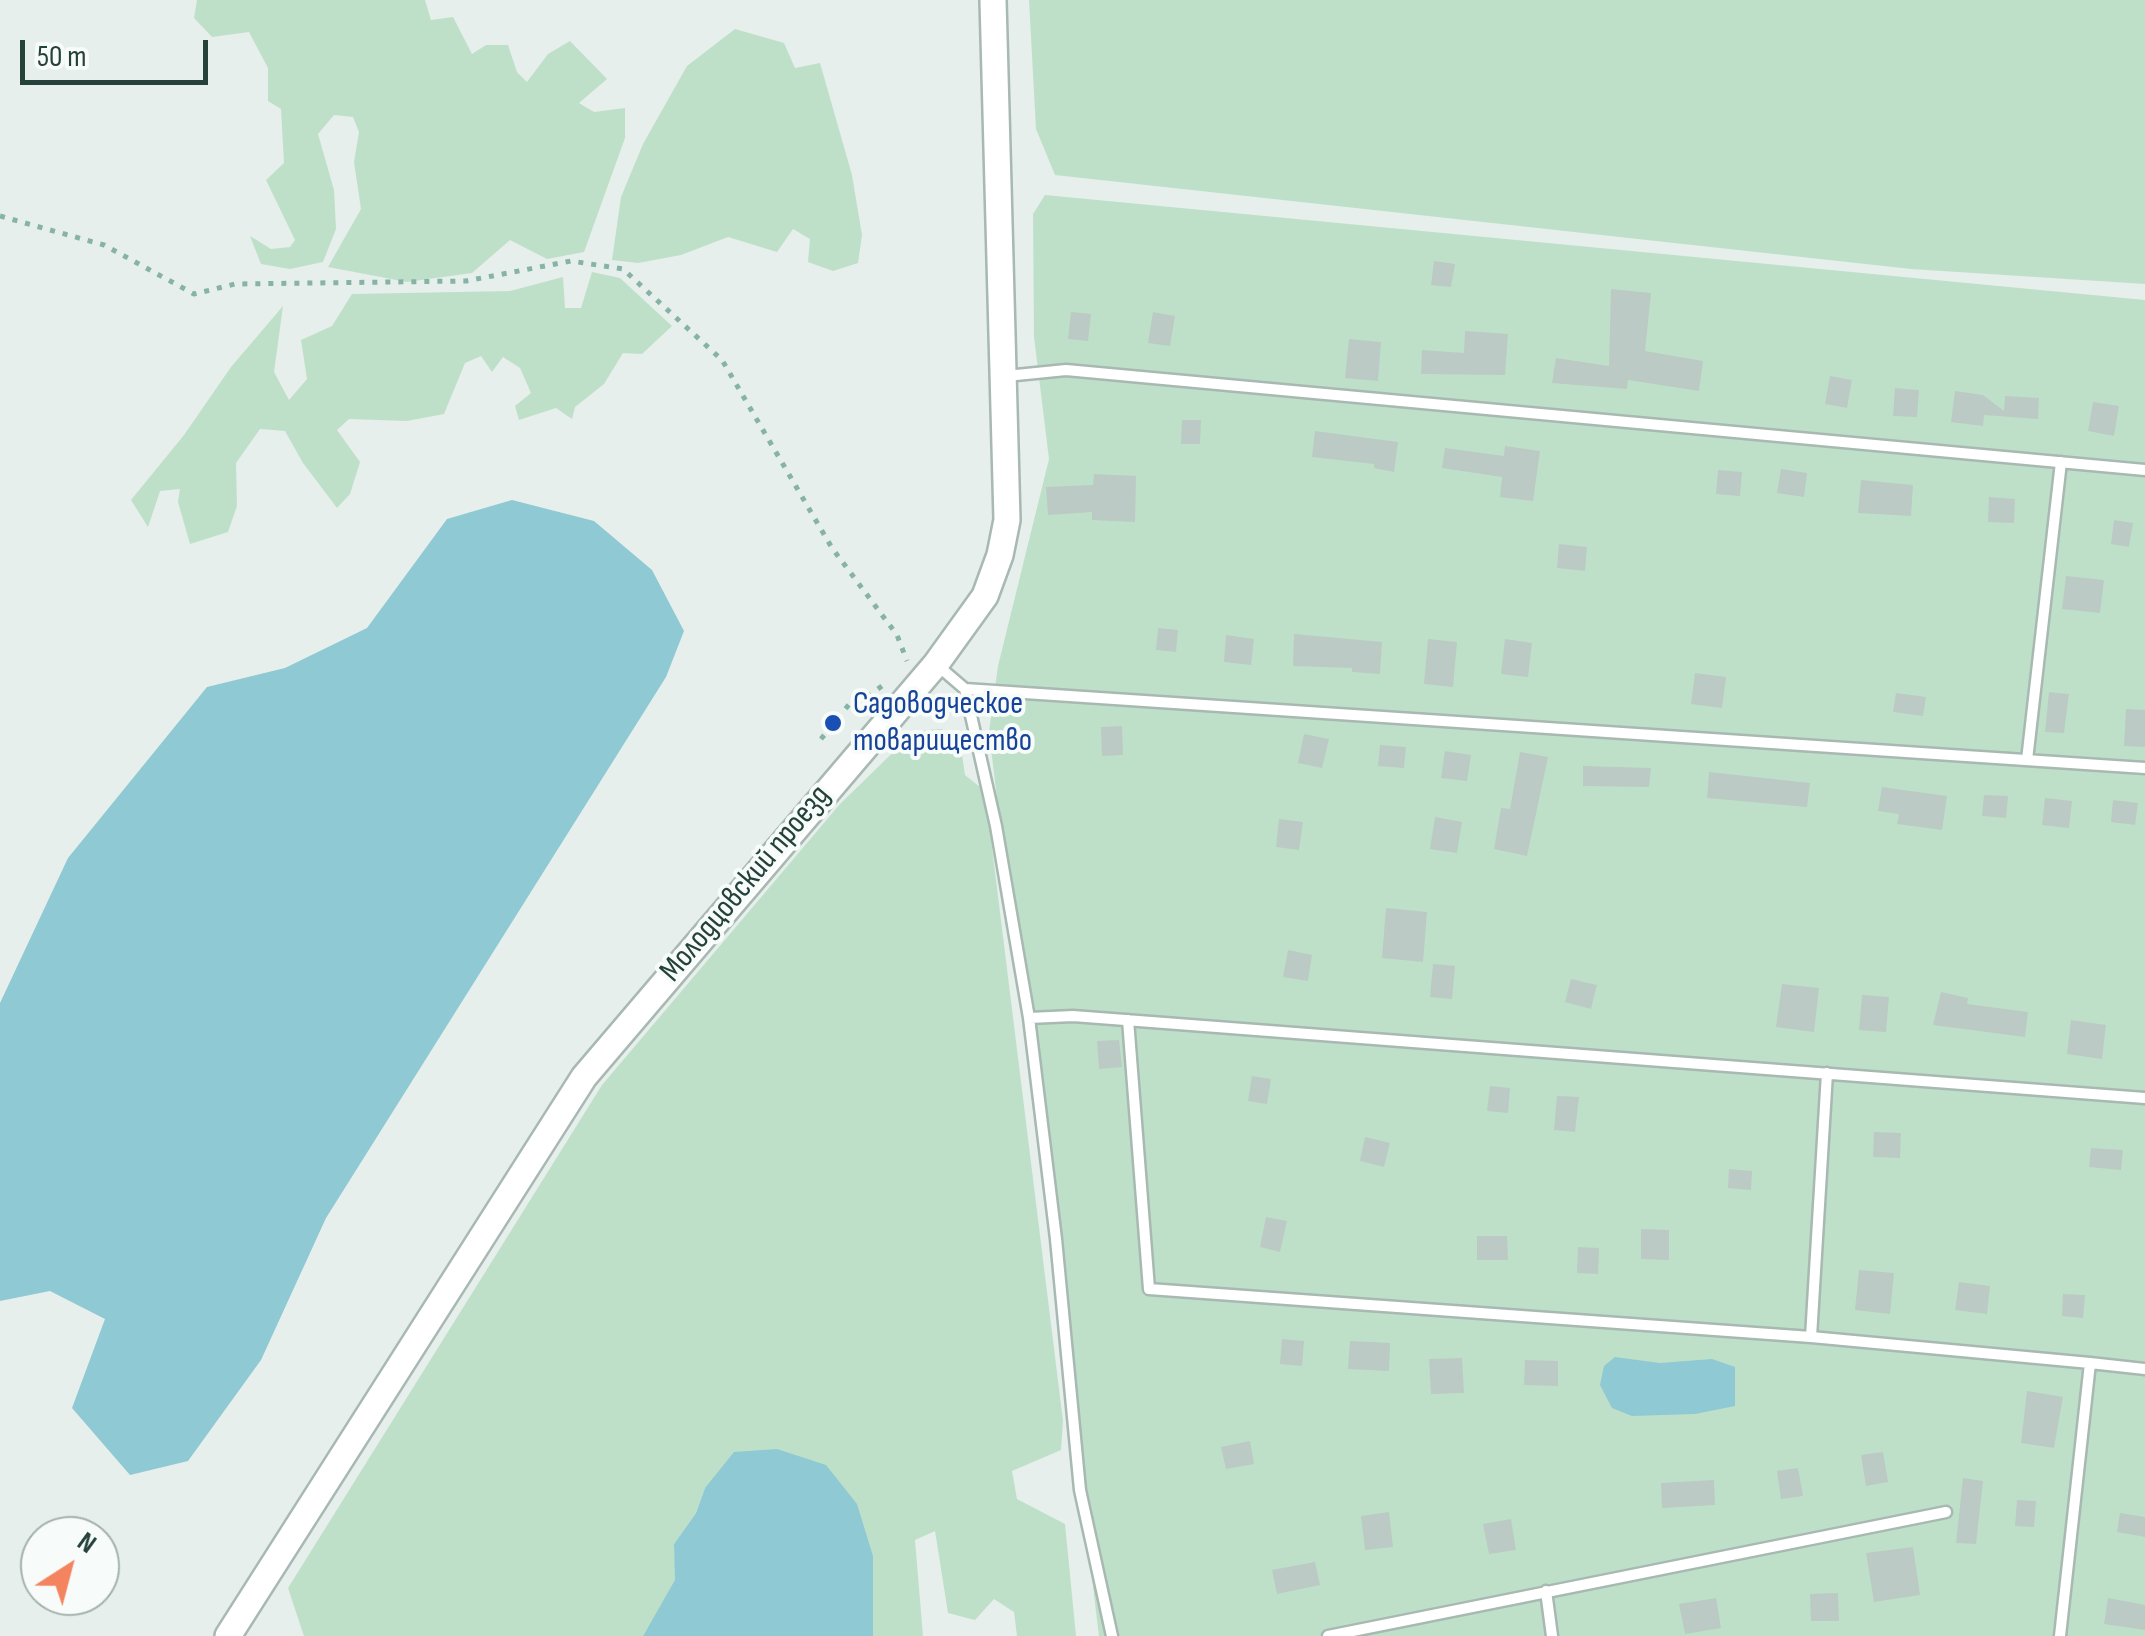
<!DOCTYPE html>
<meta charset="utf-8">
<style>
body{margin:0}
#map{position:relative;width:2145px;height:1636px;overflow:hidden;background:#e6efeb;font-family:"Sofia Sans Condensed",sans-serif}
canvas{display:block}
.north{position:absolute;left:20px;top:1516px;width:100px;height:100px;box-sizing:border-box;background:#f7fbf9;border:2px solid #a3b1ad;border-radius:50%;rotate:36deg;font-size:28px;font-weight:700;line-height:40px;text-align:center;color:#24423a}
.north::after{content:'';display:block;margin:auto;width:35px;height:45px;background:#f4845f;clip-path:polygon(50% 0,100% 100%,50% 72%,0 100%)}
.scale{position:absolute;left:20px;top:40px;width:188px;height:45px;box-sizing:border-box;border:5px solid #24423a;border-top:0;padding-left:12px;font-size:30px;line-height:35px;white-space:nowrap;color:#24423a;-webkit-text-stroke:8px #f7fbf9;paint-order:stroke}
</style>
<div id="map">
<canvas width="2145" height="1636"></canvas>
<div class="north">N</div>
<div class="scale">50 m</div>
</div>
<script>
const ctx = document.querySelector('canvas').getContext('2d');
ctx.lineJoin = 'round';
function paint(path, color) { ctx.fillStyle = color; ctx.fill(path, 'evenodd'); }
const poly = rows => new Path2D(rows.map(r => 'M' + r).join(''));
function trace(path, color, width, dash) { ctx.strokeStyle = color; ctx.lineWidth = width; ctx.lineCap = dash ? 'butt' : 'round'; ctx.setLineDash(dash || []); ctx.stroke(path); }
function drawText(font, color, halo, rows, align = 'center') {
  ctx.font = font + ' "Sofia Sans Condensed",sans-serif'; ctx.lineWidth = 8; ctx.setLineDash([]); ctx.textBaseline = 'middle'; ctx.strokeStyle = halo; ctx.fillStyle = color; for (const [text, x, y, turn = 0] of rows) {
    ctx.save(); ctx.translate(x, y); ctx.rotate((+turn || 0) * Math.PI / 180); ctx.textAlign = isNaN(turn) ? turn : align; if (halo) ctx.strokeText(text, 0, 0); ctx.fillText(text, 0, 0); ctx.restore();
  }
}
paint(poly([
 [197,0,425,0,431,20,453,17,472,54,486,45,508,45,517,72,527,82,548,54,570,41,607,79,579,103,594,112,625,108,625,138,584,252,547,259,510,240,472,273,407,282,328,267,361,209,354,162,359,132,353,117,334,115,318,134,334,190,336,229,323,262,290,269,261,264,250,236,271,249,290,247,295,240,266,180,284,163,281,109,268,101,268,68,249,32,212,37,194,18],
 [1029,0,2145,0,2145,284,1911,269,1055,175,1036,129],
 [735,29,784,43,795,68,820,63,852,175,862,235,858,263,833,271,808,262,810,239,793,229,777,252,728,237,681,255,638,263,612,260,621,197,643,144,687,66],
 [1045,195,2145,300,2145,1636,1099,1636,989,732,998,666,1049,459,1034,337,1033,214],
 [592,272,620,278,672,326,642,354,623,353,604,384,575,407,572,419,556,408,519,420,515,406,531,393,520,368,503,357,492,372,481,356,465,363,444,414,407,421,349,419,337,430,360,462,350,494,337,508,303,463,285,431,260,429,236,463,237,506,228,532,190,544,178,502,180,489,160,491,148,527,131,500,184,435,231,367,283,306,274,372,289,400,307,379,301,340,332,326,352,294,510,291,563,277,565,308,581,308],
 [942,729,961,748,965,775,985,791,1063,1421,1061,1450,1012,1471,1017,1499,1065,1524,1076,1636,1017,1636,1014,1612,994,1599,975,1620,948,1613,935,1531,915,1540,923,1636,873,1636,873,1556,705,1488,696,1513,674,1544,676,1580,643,1636,304,1636,288,1588,602,1085,840,804,915,731]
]), '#bfe0c8');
paint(poly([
 [512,500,594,521,652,570,684,631,666,677,326,1218,261,1360,188,1461,130,1475,72,1408,105,1319,50,1291,0,1301,0,1003,68,858,207,687,285,668,367,628,447,519],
 [1615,1357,1660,1363,1712,1359,1735,1367,1735,1406,1695,1414,1632,1416,1612,1408,1600,1385,1604,1366],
 [777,1449,826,1465,857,1504,873,1556,873,1636,643,1636,675,1580,674,1544,696,1513,705,1488,734,1452]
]), '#8ec9d4');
paint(poly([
 [1434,261,1455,264,1451,287,1431,285],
 [1611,289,1651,293,1645,351,1703,361,1699,391,1628,380,1627,389,1552,383,1556,358,1609,366],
 [1071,312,1091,314,1088,341,1068,339],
 [1153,312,1175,316,1170,346,1148,343],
 [1465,331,1508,334,1505,375,1421,374,1422,350,1464,353],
 [1349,339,1381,342,1378,381,1345,378],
 [1830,376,1852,380,1847,408,1825,404],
 [1895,388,1919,390,1917,417,1893,416],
 [1955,391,1983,395,2004,411,2005,396,2039,398,2038,419,1984,415,1983,426,1951,422],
 [2093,402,2119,406,2114,436,2088,431],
 [1182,420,1201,420,1200,444,1181,444],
 [1315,431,1398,442,1394,472,1374,468,1374,464,1312,457],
 [1505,446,1540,451,1533,501,1500,497,1502,477,1442,468,1445,448,1504,456],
 [1781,469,1807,473,1804,497,1777,493],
 [1718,470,1742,472,1740,496,1716,494],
 [1094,474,1136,476,1135,522,1092,520,1092,512,1048,515,1046,487,1093,485],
 [1861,480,1913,485,1911,516,1858,513],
 [1989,497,2015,499,2014,523,1988,522],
 [2114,520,2133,523,2129,547,2111,544],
 [1559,544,1587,547,1585,571,1557,568],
 [2066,576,2104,580,2100,613,2062,609],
 [1158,628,1178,630,1176,652,1156,650],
 [1294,634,1382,642,1380,674,1352,672,1352,668,1293,666],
 [1226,635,1254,639,1251,665,1224,662],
 [1428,639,1457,642,1453,687,1424,684],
 [1505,639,1532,643,1528,677,1501,674],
 [1695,673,1726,677,1722,708,1691,704],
 [2049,692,2069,694,2064,733,2045,732],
 [1896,693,1926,697,1923,716,1893,712],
 [2126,709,2145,710,2145,747,2124,746],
 [1122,726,1123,755,1102,756,1101,727],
 [1304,734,1329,739,1322,768,1298,763],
 [1380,745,1406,747,1404,768,1378,766],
 [1445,751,1471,755,1467,781,1441,778],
 [1520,752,1548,757,1527,856,1494,849,1501,808,1510,809],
 [1583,766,1651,768,1649,787,1583,786],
 [1709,772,1810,783,1807,807,1707,798],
 [1882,787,1947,796,1942,830,1897,824,1899,814,1878,811],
 [1984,795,2008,796,2006,818,1982,816],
 [2045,798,2072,801,2069,828,2042,825],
 [2113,800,2138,803,2135,825,2111,822],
 [1435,817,1462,822,1457,853,1430,849],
 [1279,819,1303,822,1299,850,1276,847],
 [1386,908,1427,912,1423,962,1382,958],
 [1288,950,1312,955,1308,981,1283,977],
 [1433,964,1455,966,1452,999,1430,997],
 [1571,979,1597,985,1591,1009,1565,1002],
 [1782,984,1819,988,1814,1032,1776,1027],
 [1941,992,1968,998,1967,1004,2028,1012,2025,1037,1933,1025],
 [1862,995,1889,997,1886,1032,1859,1030],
 [2071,1020,2106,1025,2102,1059,2067,1054],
 [1119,1040,1122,1067,1099,1069,1097,1041],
 [1252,1076,1271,1079,1267,1104,1248,1101],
 [1490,1086,1510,1088,1508,1113,1487,1111],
 [1557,1096,1579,1097,1575,1132,1554,1130],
 [1874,1132,1901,1133,1900,1158,1873,1157],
 [1365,1137,1390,1143,1384,1167,1360,1161],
 [2091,1148,2123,1150,2121,1170,2089,1167],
 [1729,1169,1752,1171,1751,1190,1728,1188],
 [1266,1217,1287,1221,1280,1252,1260,1247],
 [1641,1229,1669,1230,1669,1260,1641,1259],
 [1477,1236,1507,1236,1508,1260,1477,1260],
 [1578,1247,1599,1248,1598,1274,1577,1273],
 [1859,1270,1894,1273,1890,1314,1855,1310],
 [1959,1282,1990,1286,1987,1314,1955,1310],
 [2063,1294,2085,1295,2083,1318,2062,1316],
 [1282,1339,1304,1341,1302,1366,1280,1364],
 [1350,1341,1390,1343,1389,1371,1348,1369],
 [1462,1358,1464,1393,1431,1394,1429,1359],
 [1525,1360,1558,1361,1558,1386,1524,1385],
 [2027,1391,2063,1397,2054,1448,2021,1443],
 [1250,1441,1254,1464,1226,1469,1221,1447],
 [1883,1452,1888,1482,1866,1486,1861,1455],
 [1798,1468,1803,1496,1781,1499,1777,1471],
 [1963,1478,1983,1481,1976,1544,1956,1543],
 [1714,1480,1715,1505,1662,1508,1661,1483],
 [2017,1500,2036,1501,2034,1527,2015,1526],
 [1389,1512,1393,1547,1365,1550,1361,1516],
 [2120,1513,2145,1517,2145,1537,2117,1532],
 [1511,1519,1516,1550,1489,1554,1483,1524],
 [1913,1547,1920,1595,1874,1602,1866,1553],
 [1315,1562,1320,1585,1277,1594,1272,1570],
 [1838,1593,1839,1621,1811,1621,1810,1594],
 [1716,1598,1721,1628,1685,1634,1679,1604],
 [2108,1598,2145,1605,2145,1630,2104,1624]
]), '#bbcac4');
const service = poly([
 [1006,376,1066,370,2145,470],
 [937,665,965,689,996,826,1029,1018,1073,1016,2145,1098],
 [965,689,2145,768],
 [2027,760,2061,462],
 [1029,1018,1056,1239,1080,1490,1112,1636],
 [1128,1020,1149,1289,1811,1337,2090,1363],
 [1811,1337,1827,1073],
 [1546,1591,1552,1636],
 [1328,1636,1946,1512],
 [2060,1636,2090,1363,2145,1369]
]);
const tertiary = poly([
 [228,1636,584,1077,936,664,985,596,1000,555,1007,520,993,0]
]);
trace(service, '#a8b8b2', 15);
trace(tertiary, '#a8b8b2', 30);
trace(poly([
 [0,216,104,245,194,294,235,284,466,281,571,261,623,269,722,360,832,548,897,635,907,661],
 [821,739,851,702,866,698,882,686]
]), '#86b3a5', 5, [5, 8]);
trace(service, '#fff', 10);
trace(tertiary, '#fff', 25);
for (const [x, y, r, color] of [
 [833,723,10,"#1a4fb4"]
]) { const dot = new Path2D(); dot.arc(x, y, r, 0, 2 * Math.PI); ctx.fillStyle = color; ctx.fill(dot); trace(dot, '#f7fbf9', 4); }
drawText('32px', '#164399', '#f7fbf9', [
 ["Садоводческое",853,705],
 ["товарищество",853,742]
], 'left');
drawText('32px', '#24423a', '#f7fbf9', [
 ["Молодцовский проезд",746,884,-50]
]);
</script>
